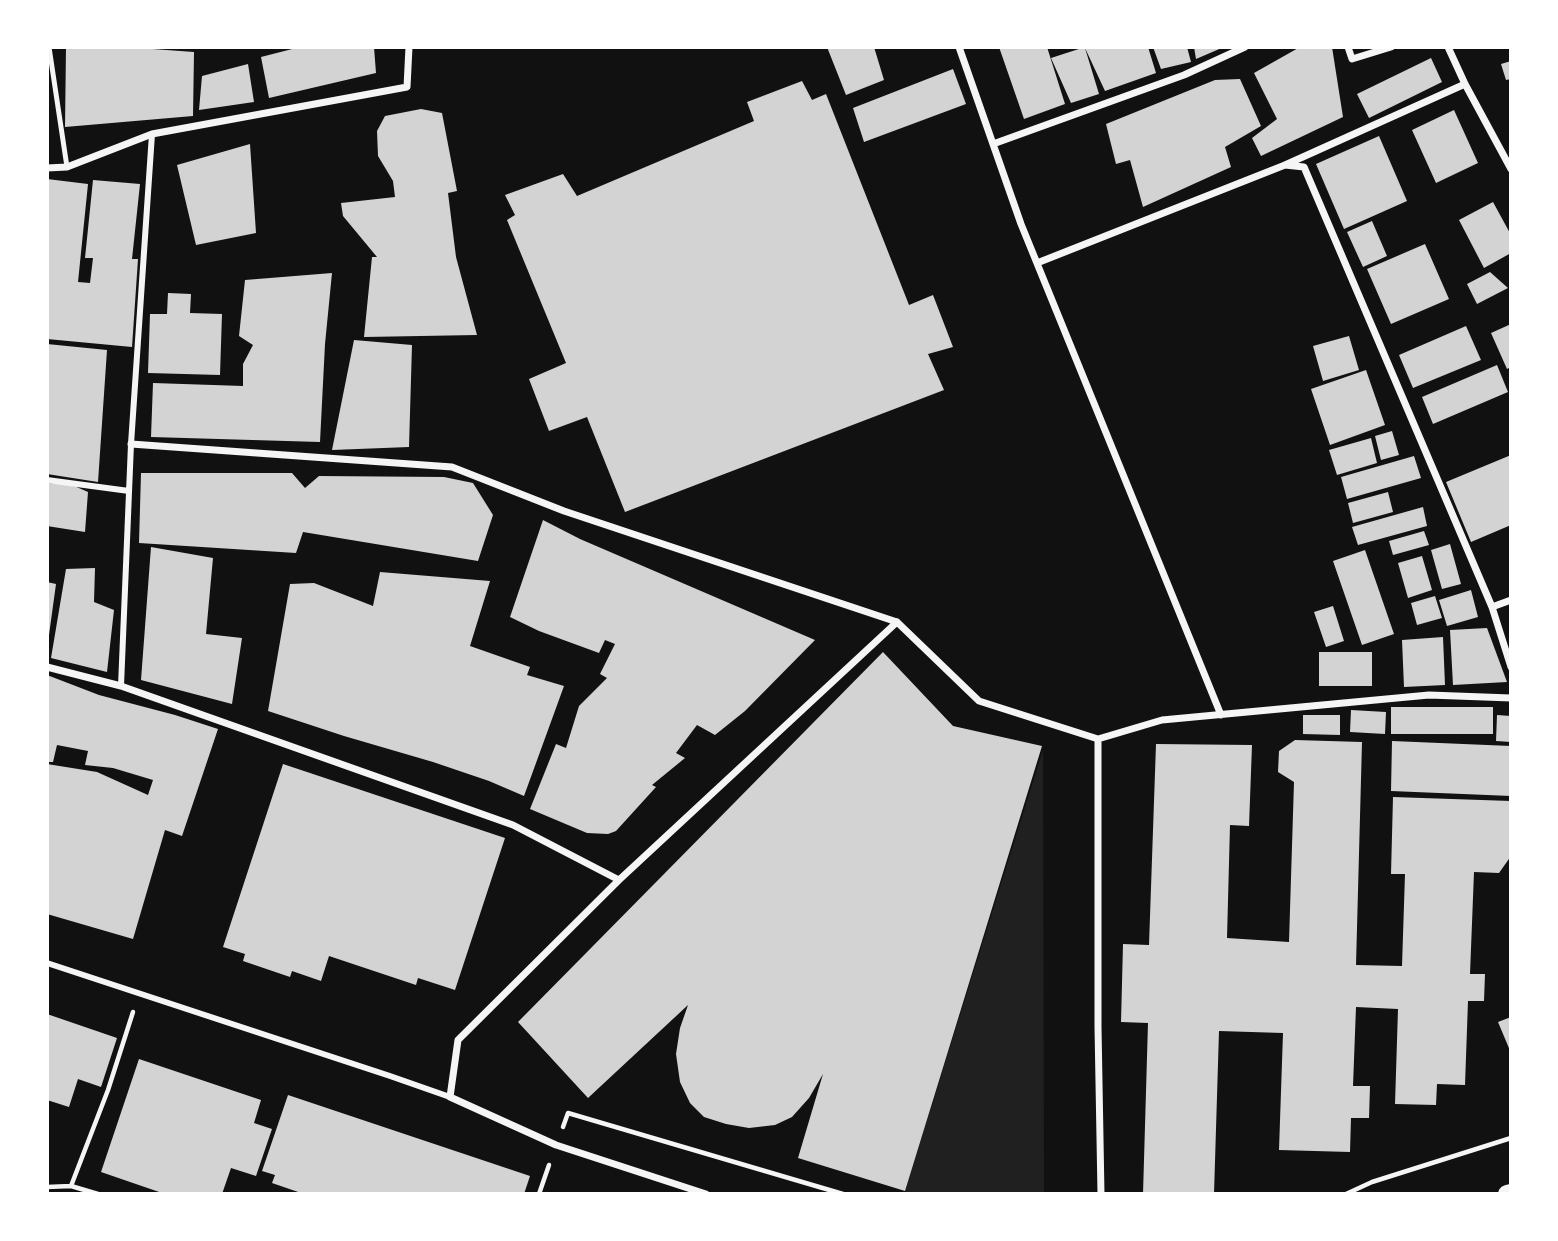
<!DOCTYPE html>
<style>
body{margin:0}
#map{position:relative;width:1558px;height:1241px;overflow:hidden;background:#111;font-family:"Golos Text",sans-serif}
canvas{display:block}
.frame{position:absolute;inset:0;border:49px solid #fff;pointer-events:none}
</style>
<div id="map">
<canvas width="1558" height="1241"></canvas>
<div class="frame"></div>
</div>
<script>
const ctx = document.querySelector('canvas').getContext('2d');
ctx.lineJoin = 'round';
function paint(path, color) { ctx.fillStyle = color; ctx.fill(path, 'evenodd'); }
const poly = rows => new Path2D(rows.map(r => 'M' + r).join(''));
function trace(path, color, width, dash) { ctx.strokeStyle = color; ctx.lineWidth = width; ctx.lineCap = dash ? 'butt' : 'round'; ctx.setLineDash(dash || []); ctx.stroke(path); }
paint(poly([
 [1043,750,1044,1194,911,1194,905,1191]
]), '#202020');
paint(poly([
 [66,47,125,47,194,52,193,116,65,127],
 [300,47,374,47,376,73,269,98,261,57],
 [827,47,874,47,884,80,846,95],
 [999,47,1047,47,1065,104,1024,119],
 [1085,47,1148,47,1156,73,1105,91,1085,48,1099,94,1071,103,1051,58],
 [1153,47,1187,47,1191,62,1161,69],
 [1194,47,1224,47,1196,59],
 [1300,47,1332,47,1343,117,1261,156,1252,138,1277,119,1254,73],
 [1431,58,1442,82,1369,118,1357,94],
 [1511,61,1511,79,1506,80,1501,64],
 [248,64,254,102,199,110,202,76],
 [953,69,966,104,864,142,853,108],
 [1240,79,1261,126,1225,147,1231,167,1143,207,1130,160,1116,164,1106,124,1215,80],
 [802,81,812,100,826,94,909,305,933,295,953,347,928,354,944,390,625,512,587,417,549,431,529,379,566,363,507,220,515,215,505,195,563,174,577,196,754,121,747,102],
 [421,109,442,113,457,191,448,193,456,257,477,335,364,337,372,257,377,257,343,216,341,203,395,197,393,181,378,156,377,131,385,116],
 [1454,110,1478,163,1436,183,1412,130],
 [1379,136,1407,201,1344,229,1316,164],
 [250,144,256,233,196,245,177,165],
 [47,179,88,184,78,282,90,283,93,258,85,258,93,180,140,184,132,259,138,259,132,347,47,339],
 [1493,202,1511,235,1511,253,1484,268,1459,220],
 [1372,221,1387,256,1363,267,1347,232],
 [1425,244,1449,299,1391,324,1367,269],
 [1490,272,1508,288,1477,304,1467,284],
 [332,273,325,344,320,442,151,437,153,383,243,386,243,364,253,345,239,336,245,280],
 [168,293,191,294,190,313,222,314,220,375,148,373,150,314,167,314],
 [1511,324,1511,367,1507,369,1491,333],
 [1466,326,1481,360,1413,388,1399,355],
 [1349,336,1359,370,1323,381,1313,346],
 [354,340,412,345,409,447,332,450],
 [47,344,107,350,98,482,47,474],
 [1497,365,1508,392,1433,424,1422,397],
 [1366,370,1385,425,1330,445,1311,389],
 [1392,431,1399,455,1381,460,1375,436],
 [1371,438,1377,463,1337,475,1329,450],
 [1511,455,1511,525,1471,542,1446,482],
 [1414,456,1421,478,1347,499,1341,477],
 [141,473,292,473,305,488,319,476,444,477,473,483,493,515,478,561,303,532,296,553,139,543],
 [47,483,72,485,88,492,85,532,47,526],
 [1388,492,1393,512,1353,523,1348,503],
 [1423,507,1427,526,1358,545,1352,527],
 [543,520,580,539,815,640,745,711,715,735,697,725,676,753,685,758,652,785,656,787,616,831,608,834,587,833,530,809,556,744,566,748,579,706,607,678,600,674,615,644,605,640,599,653,539,631,510,617],
 [1424,531,1429,545,1393,555,1389,541],
 [1450,544,1461,584,1442,589,1431,550],
 [151,547,213,558,206,634,242,638,232,704,141,680],
 [1365,550,1394,634,1362,645,1333,561],
 [1422,556,1432,590,1408,598,1398,563],
 [95,568,94,602,114,610,107,672,51,658,66,569],
 [380,572,490,581,470,646,530,667,527,675,564,686,524,796,489,781,433,762,344,736,268,711,290,584,314,583,373,606],
 [47,582,56,584,49,635,47,635],
 [1471,590,1478,617,1447,626,1439,600],
 [1435,596,1442,618,1417,625,1411,603],
 [1333,606,1344,641,1326,647,1314,612],
 [1487,628,1507,682,1453,685,1450,630],
 [1443,637,1445,685,1404,687,1402,640],
 [883,652,953,726,1042,746,905,1191,798,1158,823,1074,809,1098,792,1117,775,1125,749,1128,726,1124,704,1117,690,1103,680,1082,676,1054,680,1028,688,1005,588,1098,518,1022],
 [1319,652,1372,652,1372,686,1319,686],
 [47,675,99,695,175,715,218,729,182,836,165,830,133,939,47,914,47,764,97,772,148,795,153,780,113,768,85,765,88,751,57,745,53,762,47,762],
 [1391,707,1493,707,1493,734,1391,734],
 [1351,710,1386,712,1385,734,1350,732],
 [1303,715,1340,715,1340,735,1303,734],
 [1497,715,1511,716,1511,742,1496,741],
 [1295,740,1362,742,1356,965,1402,966,1405,874,1391,874,1393,797,1511,801,1511,856,1499,873,1474,872,1470,974,1485,974,1484,1001,1468,1001,1465,1085,1437,1084,1436,1105,1395,1104,1398,1009,1356,1007,1353,1086,1370,1086,1369,1118,1351,1118,1350,1152,1279,1150,1283,1033,1219,1031,1214,1194,1143,1194,1148,1023,1121,1022,1123,944,1149,945,1156,744,1252,745,1249,826,1230,825,1227,938,1289,942,1294,782,1278,772,1279,751],
 [1392,741,1511,746,1511,796,1391,791],
 [283,764,505,838,455,990,418,978,416,985,329,956,321,981,292,971,290,977,243,961,245,954,223,947],
 [47,1014,117,1038,101,1087,78,1079,69,1107,47,1100],
 [1511,1017,1511,1053,1498,1022],
 [139,1059,261,1100,254,1123,272,1129,256,1176,231,1168,222,1194,165,1194,101,1172],
 [288,1095,530,1176,524,1194,304,1194,272,1183,275,1175,262,1171]
]), '#d3d3d3');
trace(poly([
 [563,1127,568,1113,843,1194],
 [47,1187,71,1186],
 [98,1194,71,1186,108,1090,133,1012],
 [539,1194,549,1165],
 [1346,1194,1372,1182,1511,1138]
]), '#f5f5f5', 4.5);
trace(poly([
 [49,47,67,167]
]), '#f5f5f5', 5);
trace(poly([
 [47,480,129,491],
 [121,686,131,444,152,134],
 [47,963,390,1076,450,1097]
]), '#f5f5f5', 6);
trace(poly([
 [959,47,1021,224,1221,715],
 [1348,47,1352,59,1391,47],
 [1448,47,1465,84,1511,169],
 [993,144,1184,75,1245,47],
 [1285,165,1304,167,1492,607,1511,667],
 [47,168,67,167,152,134,407,87,409,47],
 [1037,263,1285,165,1465,84],
 [131,444,452,467,564,511,897,622,979,701,1098,739,1162,720,1429,695,1511,698],
 [1492,607,1511,600],
 [47,667,121,686,513,825,619,880],
 [1098,739,1098,1027,1101,1194],
 [706,1194,556,1145,450,1097,458,1040,619,880,897,622]
]), '#f5f5f5', 7);
trace(poly([
 [1507,1194,1511,1193]
]), '#f5f5f5', 18);
</script>
